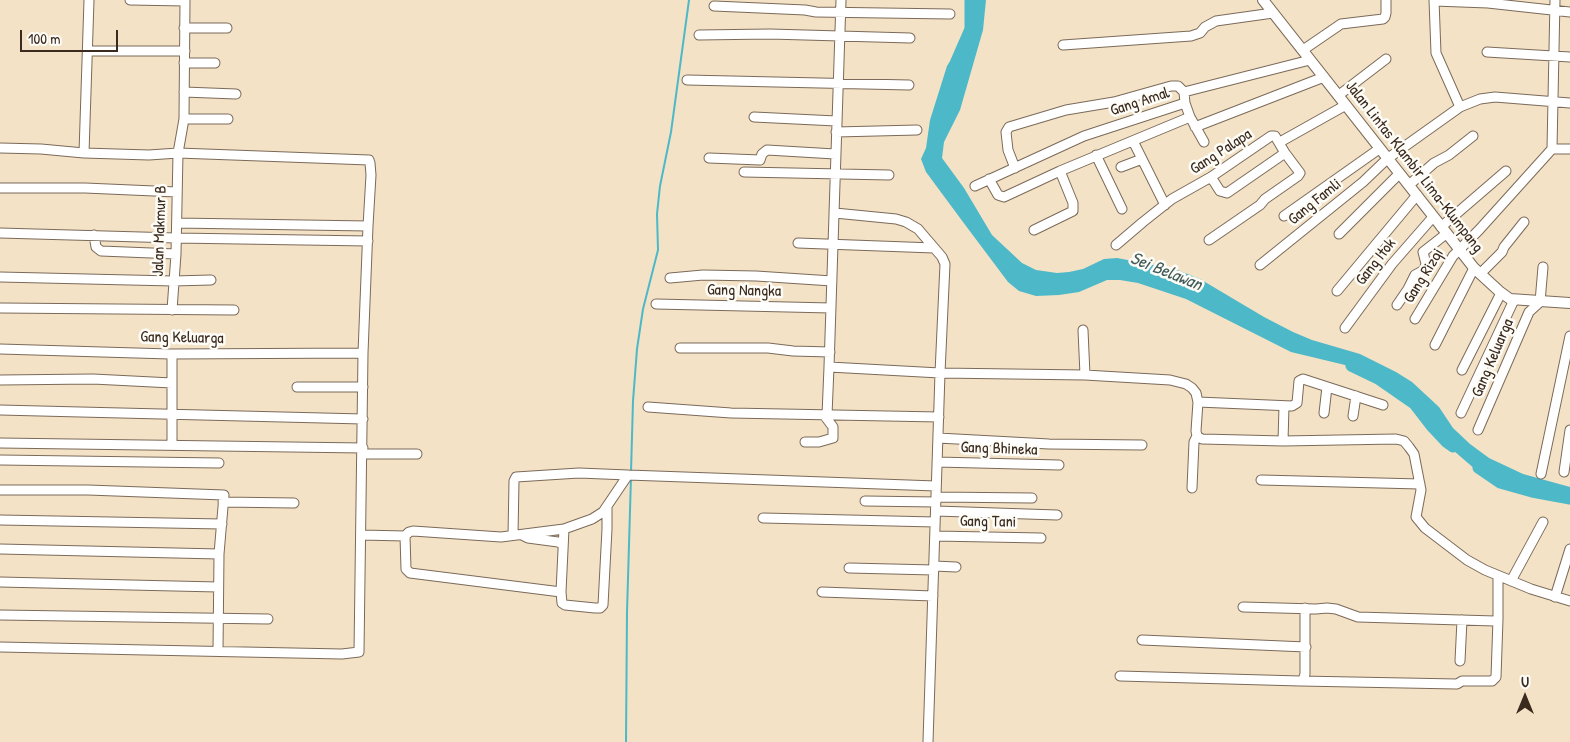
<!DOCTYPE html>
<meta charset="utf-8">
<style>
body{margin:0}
#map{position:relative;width:1570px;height:742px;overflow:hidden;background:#f3e2c6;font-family:"Patrick Hand",sans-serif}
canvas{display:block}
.north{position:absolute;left:1500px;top:672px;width:50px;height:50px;-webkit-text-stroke:4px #fdfcf7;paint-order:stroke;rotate:0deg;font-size:14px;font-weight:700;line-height:20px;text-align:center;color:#3b2a1e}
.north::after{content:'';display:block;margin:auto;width:18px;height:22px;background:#3b2a1e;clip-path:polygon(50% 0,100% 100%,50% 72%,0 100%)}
.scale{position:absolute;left:20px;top:30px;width:98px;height:22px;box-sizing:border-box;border:2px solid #3b2a1e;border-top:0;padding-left:6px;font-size:15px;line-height:18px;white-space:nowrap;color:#3b2a1e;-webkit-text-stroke:4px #fdfcf7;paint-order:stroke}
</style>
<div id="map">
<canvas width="1570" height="742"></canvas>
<div class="north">U</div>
<div class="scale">100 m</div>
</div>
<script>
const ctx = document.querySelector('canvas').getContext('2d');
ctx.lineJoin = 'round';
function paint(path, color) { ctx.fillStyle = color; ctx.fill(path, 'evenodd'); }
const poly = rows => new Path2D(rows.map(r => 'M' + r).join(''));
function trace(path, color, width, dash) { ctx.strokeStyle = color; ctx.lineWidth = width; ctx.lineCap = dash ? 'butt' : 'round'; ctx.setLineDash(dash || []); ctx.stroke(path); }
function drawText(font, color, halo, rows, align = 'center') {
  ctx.font = font + ' "Patrick Hand",sans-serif'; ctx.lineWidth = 5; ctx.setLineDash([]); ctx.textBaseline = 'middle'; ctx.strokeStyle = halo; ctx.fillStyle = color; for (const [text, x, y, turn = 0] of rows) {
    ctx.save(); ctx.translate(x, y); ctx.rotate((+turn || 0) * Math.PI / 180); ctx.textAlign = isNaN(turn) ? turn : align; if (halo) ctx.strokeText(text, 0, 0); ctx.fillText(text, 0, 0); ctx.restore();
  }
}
paint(poly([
 [970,0,986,0,983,30,960,110,944,142,942,158,964,188,992,235,1022,263,1036,270,1057,273,1069,272,1083,269,1104,259,1117,258,1175,269,1200,279,1264,317,1293,332,1312,340,1360,354,1396,372,1412,382,1439,407,1453,428,1470,444,1489,458,1523,474,1570,487,1570,503,1512,485,1492,478,1476,470,1446,444,1424,414,1412,401,1387,381,1345,365,1291,352,1186,299,1138,283,1120,280,1107,280,1079,292,1059,295,1036,296,1019,291,1008,282,963,222,926,172,921,159,926,148,930,120,947,66,952,58,965,43,968,35]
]), '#4cb8c8');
trace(poly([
 [631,472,633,401,637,349,643,309,658,250,657,214,660,186,671,132,689,0],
 [626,742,627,612,631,477]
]), '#4cb8c8', 2);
trace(poly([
 [956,61,970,29,970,0],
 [1351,366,1378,379,1414,404,1431,426,1446,442,1453,447],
 [1478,468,1500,483,1532,492,1570,499]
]), '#4cb8c8', 11);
const minor = poly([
 [130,0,185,1],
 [841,0,829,367,940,373,1085,375,1170,380,1186,384,1192,388,1196,393,1198,402,1196,431,1197,436,1202,439,1283,441,1396,439,1404,441,1409,447,1414,454,1421,490,1416,517,1425,528,1467,560,1485,570,1531,589,1570,601],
 [1434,0,1436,53,1460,107],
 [1434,1,1488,3,1570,12],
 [714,6,805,10,816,12,950,14],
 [184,28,227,28],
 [699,35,770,34,910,38],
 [1063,45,1191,36,1200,33,1205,27,1216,21,1273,13],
 [1303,50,1341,24,1383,19,1385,17,1386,13,1386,0],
 [88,51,185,51],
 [1487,52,1570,57],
 [184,63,215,63],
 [687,80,909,85],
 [184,92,236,94],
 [1339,95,1386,59],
 [1185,103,1190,117,1204,142],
 [754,117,836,121],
 [184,119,228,119],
 [1195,127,1324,77],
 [836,132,917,130],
 [1133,141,1165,205],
 [1280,142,1346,105],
 [0,148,41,149,84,153,149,155,178,153,369,160,370,163,371,175,368,226],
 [1552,149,1570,149],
 [84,153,89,0],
 [1096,155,1122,209],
 [709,158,760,160,762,154,767,150,835,154],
 [1121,167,1142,159],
 [1015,168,1008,150,1006,132,1009,127,1066,110,1114,102,1171,86,1178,86,1184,92],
 [744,172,889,175],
 [989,179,998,195,1004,197,1060,171,1190,117],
 [1409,185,1434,163,1449,155,1473,136],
 [975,186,1084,136,1185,103,1184,92,1310,60],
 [0,188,85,188,177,192],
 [835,213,896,219,906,222,918,229,942,257,945,264,940,373,928,742],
 [1284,216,1379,149],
 [1441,227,1506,171],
 [1034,230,1073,211,1073,203,1060,171],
 [0,233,176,238,368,241],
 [1339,234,1399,174],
 [94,235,96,247,101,251,176,254],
 [1209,240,1260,205,1265,199,1298,176,1300,173,1285,153,1227,193,1220,191,1211,177],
 [798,243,934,248],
 [1116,245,1143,222,1172,199,1211,177,1271,136,1275,136,1285,153],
 [1260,265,1363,182,1387,159,1460,107,1480,99,1495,97,1570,103],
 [1480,274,1502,252,1504,247,1524,222],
 [0,277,173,281,211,280],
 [670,278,703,275,756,276,832,281],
 [1337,291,1417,195],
 [656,304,831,308],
 [1397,305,1408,289,1415,275,1424,270,1426,264,1423,252,1446,234],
 [0,308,234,310],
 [172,310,176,254,178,153,184,119,185,0],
 [1415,319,1453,256,1479,230,1552,149,1555,0],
 [1345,328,1392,264,1433,217],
 [1083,330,1085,375],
 [1435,345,1474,268],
 [680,348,768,348,793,351,830,352],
 [0,349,170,354,363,353],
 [172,354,172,445],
 [1462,370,1501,293],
 [0,380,93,379,172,383],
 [297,387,363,387],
 [1198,402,1292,406,1297,403,1299,381,1303,379,1383,405],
 [648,407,731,413,939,417],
 [0,410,363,419],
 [1324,413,1327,387],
 [1461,413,1514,300],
 [827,415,829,367],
 [1353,416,1356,396],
 [1478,430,1529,312,1540,302,1543,267],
 [938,438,1049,444,1142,445],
 [1283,441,1284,406],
 [805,442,819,442,833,438,833,427,824,415],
 [0,443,363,448],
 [363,454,417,454],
 [0,460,219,463],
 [937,462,1059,465],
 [1564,472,1570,430],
 [1541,474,1570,336],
 [1261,480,1420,484],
 [1192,488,1194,442,1197,436],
 [0,490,88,490,224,495,219,554,218,651],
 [936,497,1032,498],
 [865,501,936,502],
 [223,502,294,503],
 [607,508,607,529,603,605,600,608,595,608,565,605,562,603,561,592,564,529,592,519,603,512,628,475,936,486],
 [936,511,1057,515],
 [763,518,935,522],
 [0,520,222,524],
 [361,535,405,536],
 [513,535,514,481,516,477,579,473,628,475],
 [522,535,528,538,558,542,563,544],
 [935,536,1041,538],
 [0,549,219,554],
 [934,566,956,567],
 [849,568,934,570],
 [1511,581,1543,522],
 [0,582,218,587],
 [561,592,410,573,406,569,405,536,409,532,413,531,501,537,564,529],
 [822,592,933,596],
 [1555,597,1570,549],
 [1243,607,1316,609,1327,608,1336,609,1358,617,1495,621,1498,619,1498,576],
 [0,615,268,619],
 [1142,640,1306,647],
 [0,647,342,654,359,652,363,353,368,226,177,223],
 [1460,661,1462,620],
 [1120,676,1300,681,1457,684,1462,681,1492,681,1496,677,1498,619],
 [1303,680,1305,674,1305,608]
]);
const major = poly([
 [1263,0,1474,268,1499,291,1510,299,1570,303]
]);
trace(minor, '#7b6a59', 11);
trace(major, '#7b6a59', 12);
trace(minor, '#fff', 9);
trace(major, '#fff', 10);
drawText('16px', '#3b2a1e', '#fdfcf7', [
 ["Gang Amal",1140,102,-18],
 ["Gang Palapa",1221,152,-33],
 ["Jalan Lintas Klambir Lima–Klumpang",1414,167,52],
 ["Gang Famli",1315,202,-39],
 ["Jalan Makmur B",160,231,-88],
 ["Gang Itok",1376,262,-52],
 ["Gang Rizqi",1424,276,-58],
 ["Gang Nangka",744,291,1],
 ["Gang Keluarga",182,338,1],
 ["Gang Keluarga",1493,358,-67],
 ["Gang Bhineka",999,449,2],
 ["Gang Tani",988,522,1]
]);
drawText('italic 18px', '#415c5a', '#fdfcf7', [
 ["Sei Belawan",1166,272,22]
]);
</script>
